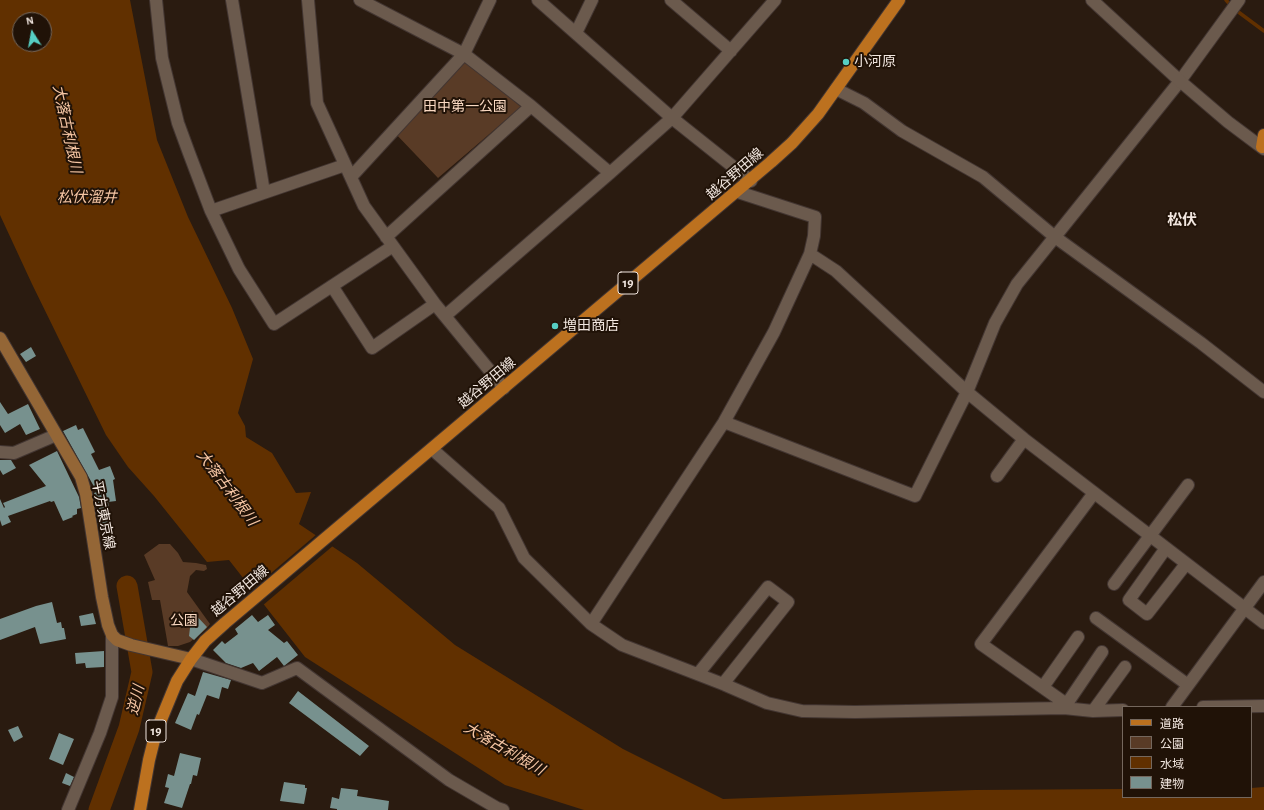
<!DOCTYPE html>
<meta charset="utf-8">
<style>
body{margin:0}
#map{position:relative;width:1264px;height:810px;overflow:hidden;background:#2a1b10;font-family:"Alegreya Sans","Noto Sans JP",sans-serif}
canvas{display:block}
.legend{position:absolute;left:1122px;top:706px;width:130px;height:92px;box-sizing:border-box;background:#201207;border:1px solid #74675d;margin:0;padding:5px 7px;list-style:none;font-size:12px;color:#f1e6df}
.legend li{display:flex;align-items:center;gap:8px;height:20px}
.legend b{width:20px;border:1px solid #74675d}
.north{position:absolute;left:12px;top:12px;width:40px;height:40px;box-sizing:border-box;background:#201207;border:1px solid #74675d;border-radius:50%;rotate:349deg;font-size:11px;font-weight:700;line-height:16px;text-align:center;color:#f1e6df}
.north::after{content:'';display:block;margin:auto;width:14px;height:18px;background:#56cec3;clip-path:polygon(50% 0,100% 100%,50% 72%,0 100%)}
</style>
<div id="map">
<canvas width="1264" height="810"></canvas>
<ul class="legend">
<li><b style="height:5px;background:#bc711f"></b>道路</li>
<li><b style="height:11px;background:#593b26"></b>公園</li>
<li><b style="height:11px;background:#613000"></b>水域</li>
<li><b style="height:11px;background:#77918e"></b>建物</li>
</ul>
<div class="north">N</div>
</div>
<script>
const ctx = document.querySelector('canvas').getContext('2d');
ctx.lineJoin = 'round';
function paint(path, color) { ctx.fillStyle = color; ctx.fill(path, 'evenodd'); }
const poly = rows => new Path2D(rows.map(r => 'M' + r).join(''));
function trace(path, color, width, dash) { ctx.strokeStyle = color; ctx.lineWidth = width; ctx.lineCap = dash ? 'butt' : 'round'; ctx.setLineDash(dash || []); ctx.stroke(path); }
function drawText(font, color, halo, rows, align = 'center') {
  ctx.font = font + ' "Alegreya Sans","Noto Sans JP",sans-serif'; ctx.lineWidth = 4; ctx.setLineDash([]); ctx.textBaseline = 'middle'; ctx.strokeStyle = halo; ctx.fillStyle = color; for (const [text, x, y, turn = 0] of rows) {
    ctx.save(); ctx.translate(x, y); ctx.rotate((+turn || 0) * Math.PI / 180); ctx.textAlign = isNaN(turn) ? turn : align; if (halo) ctx.strokeText(text, 0, 0); ctx.fillText(text, 0, 0); ctx.restore();
  }
}
paint(poly([
 [462,57,521,107,438,178,393,131],
 [159,544,170,544,178,553,183,562,196,563,206,565,207,569,204,571,196,570,190,576,187,592,210,624,206,629,190,642,178,646,168,646,160,600,152,600,148,582,155,580,144,555]
]), '#593b26');
paint(poly([
 [0,0,130,0,157,140,188,217,232,308,253,359,238,413,245,426,246,437,272,453,296,493,311,492,299,524,357,563,455,645,623,749,723,799,975,790,1123,789,1123,797,1251,797,1251,788,1264,787,1264,810,584,810,505,785,305,657,229,560,207,562,154,496,128,467,106,435,32,284,0,215],
 [20,20,44,20,44,44,20,44]
]), '#613000');
paint(poly([
 [317,534,334,545,262,606,250,591]
]), '#2a1b10');
trace(poly([
 [1226,0,1233,8,1264,31]
]), '#613000', 3.5);
trace(poly([
 [99,810,129,728,142,672,127,586]
]), '#613000', 21);
paint(poly([
 [31,347,36,356,26,362,20,354],
 [0,402,8,414,28,404,40,429,26,435,20,424,5,433,0,425],
 [76,425,78,430,83,428,95,452,91,454,99,470,110,466,115,479,113,480,116,501,108,502,111,523,99,525,94,493,97,492,63,431],
 [57,451,79,497,81,508,77,509,77,514,72,516,73,517,63,521,54,501,51,502,50,501,8,516,11,522,2,526,0,520,0,499,4,508,5,507,3,503,46,486,29,465],
 [0,460,11,460,16,468,3,475,0,470],
 [112,527,114,536,105,537,104,528],
 [52,602,57,623,61,622,62,628,64,628,66,639,40,644,35,627,0,640,0,619,36,606],
 [192,611,207,627,194,640,189,636],
 [93,613,96,624,81,626,79,616],
 [252,615,258,622,268,615,275,625,268,630,284,643,287,641,298,655,284,666,277,657,259,671,253,663,241,668,226,663,213,650,222,641,225,644,238,634,235,629],
 [104,651,104,667,86,668,85,663,76,664,75,653],
 [203,672,231,680,228,689,222,687,219,699,207,695,199,715,197,714,191,730,175,723,188,693,195,696],
 [298,691,369,746,360,756,289,703],
 [18,726,23,737,14,742,8,730],
 [59,733,74,739,63,765,49,759],
 [180,753,201,758,197,776,193,775,191,784,190,784,182,808,164,803,169,788,165,787,168,774,174,776],
 [66,773,74,777,70,786,62,783],
 [284,782,305,785,305,788,307,788,304,804,280,801],
 [341,788,358,790,357,796,389,801,388,810,337,810,337,809,330,808,332,797,339,799]
]), '#77918e');
const minor = poly([
 [156,0,162,58,178,123,189,153,211,211,239,269,274,324,393,246],
 [232,0,264,192],
 [308,0,317,103,364,206,435,304,504,388],
 [360,0,464,54,531,106,610,173],
 [538,0,672,118,751,181],
 [671,0,731,51],
 [576,33,592,0],
 [836,89,864,103,902,131,983,177,1055,237,1201,343,1264,392],
 [351,177,464,54,490,0],
 [211,211,345,165],
 [386,237,531,106],
 [810,254,836,271,967,392,1024,439,1264,623],
 [332,286,372,348,435,304],
 [445,316,610,173,672,118,775,0],
 [724,422,915,496,967,392,995,323,1017,284,1180,81,1239,0],
 [432,449,499,508,524,558,591,624,622,645,723,684,767,703,802,711,855,712,1064,708,1093,711,1123,710],
 [0,452,14,453,56,435],
 [997,476,1024,439],
 [1166,548,1129,600,1147,614,1186,564],
 [1114,584,1188,485],
 [1096,618,1188,685],
 [591,624,724,422,774,332,810,254,814,236,815,217,738,192],
 [191,659,262,683,297,668,449,780,497,808,503,810],
 [698,674,768,587,788,602,723,684],
 [1043,687,1078,637],
 [1172,707,1264,582],
 [1203,707,1264,706],
 [1064,708,1062,701,981,644,1094,493],
 [1064,708,1102,652],
 [1093,711,1125,667],
 [68,810,100,733,112,697,112,635]
]);
const tertiary = poly([
 [1092,0,1180,81,1228,122,1264,149]
]);
const secondary = poly([
 [0,338,81,477,86,494,102,597,108,625,112,635,117,640,131,645,191,659]
]);
const primary = poly([
 [1262,147,1264,135],
 [140,810,149,760,156,732,177,681,191,659,205,641,225,623,771,162,792,143,818,114,899,0]
]);
trace(minor, '#433632', 14);
trace(tertiary, '#433632', 14);
trace(secondary, '#433632', 14);
trace(primary, '#433632', 14);
trace(minor, '#6b5a4d', 12);
trace(tertiary, '#6b5a4d', 12);
trace(secondary, '#946636', 12);
trace(primary, '#bc711f', 12);
for (const [x, y, r, color] of [
 [846,62,4,"#56cec3"],
 [555,326,4,"#56cec3"]
]) { const dot = new Path2D(); dot.arc(x, y, r, 0, 2 * Math.PI); ctx.fillStyle = color; ctx.fill(dot); trace(dot, '#201207', 1.5); }
for (const [x, y, w] of [
 [628,283,20],
 [156,731,20]
]) { const box = new Path2D(); box.roundRect(x - w / 2, y - 11, w, 22, 3); ctx.fillStyle = '#201207'; ctx.fill(box); trace(box, '#f1e6df', 1); }
drawText('bold 13px', '#f1e6df', null, [
 ["19",628,283],
 ["19",156,731]
]);
drawText('14px', '#f1e6df', '#201207', [
 ["小河原",854,62],
 ["増田商店",563,326]
], 'left');
drawText('14px', '#fad9c2', '#201207', [
 ["田中第一公園",465,107],
 ["公園",184,621]
]);
drawText('14px', '#f1e6df', '#201207', [
 ["越谷野田線",735,174,-41],
 ["越谷野田線",487,383,-40],
 ["平方東京線",103,515,79],
 ["越谷野田線",240,591,-40]
]);
drawText('italic 15px', '#f5c5a3', '#201207', [
 ["大落古利根川",67,129,78],
 ["松伏溜井",87,197],
 ["大落古利根川",227,488,53],
 ["逆川",136,700,-77],
 ["大落古利根川",504,749,30]
]);
drawText('bold 15px', '#f1e6df', '#201207', [
 ["松伏",1182,220]
]);
</script>
